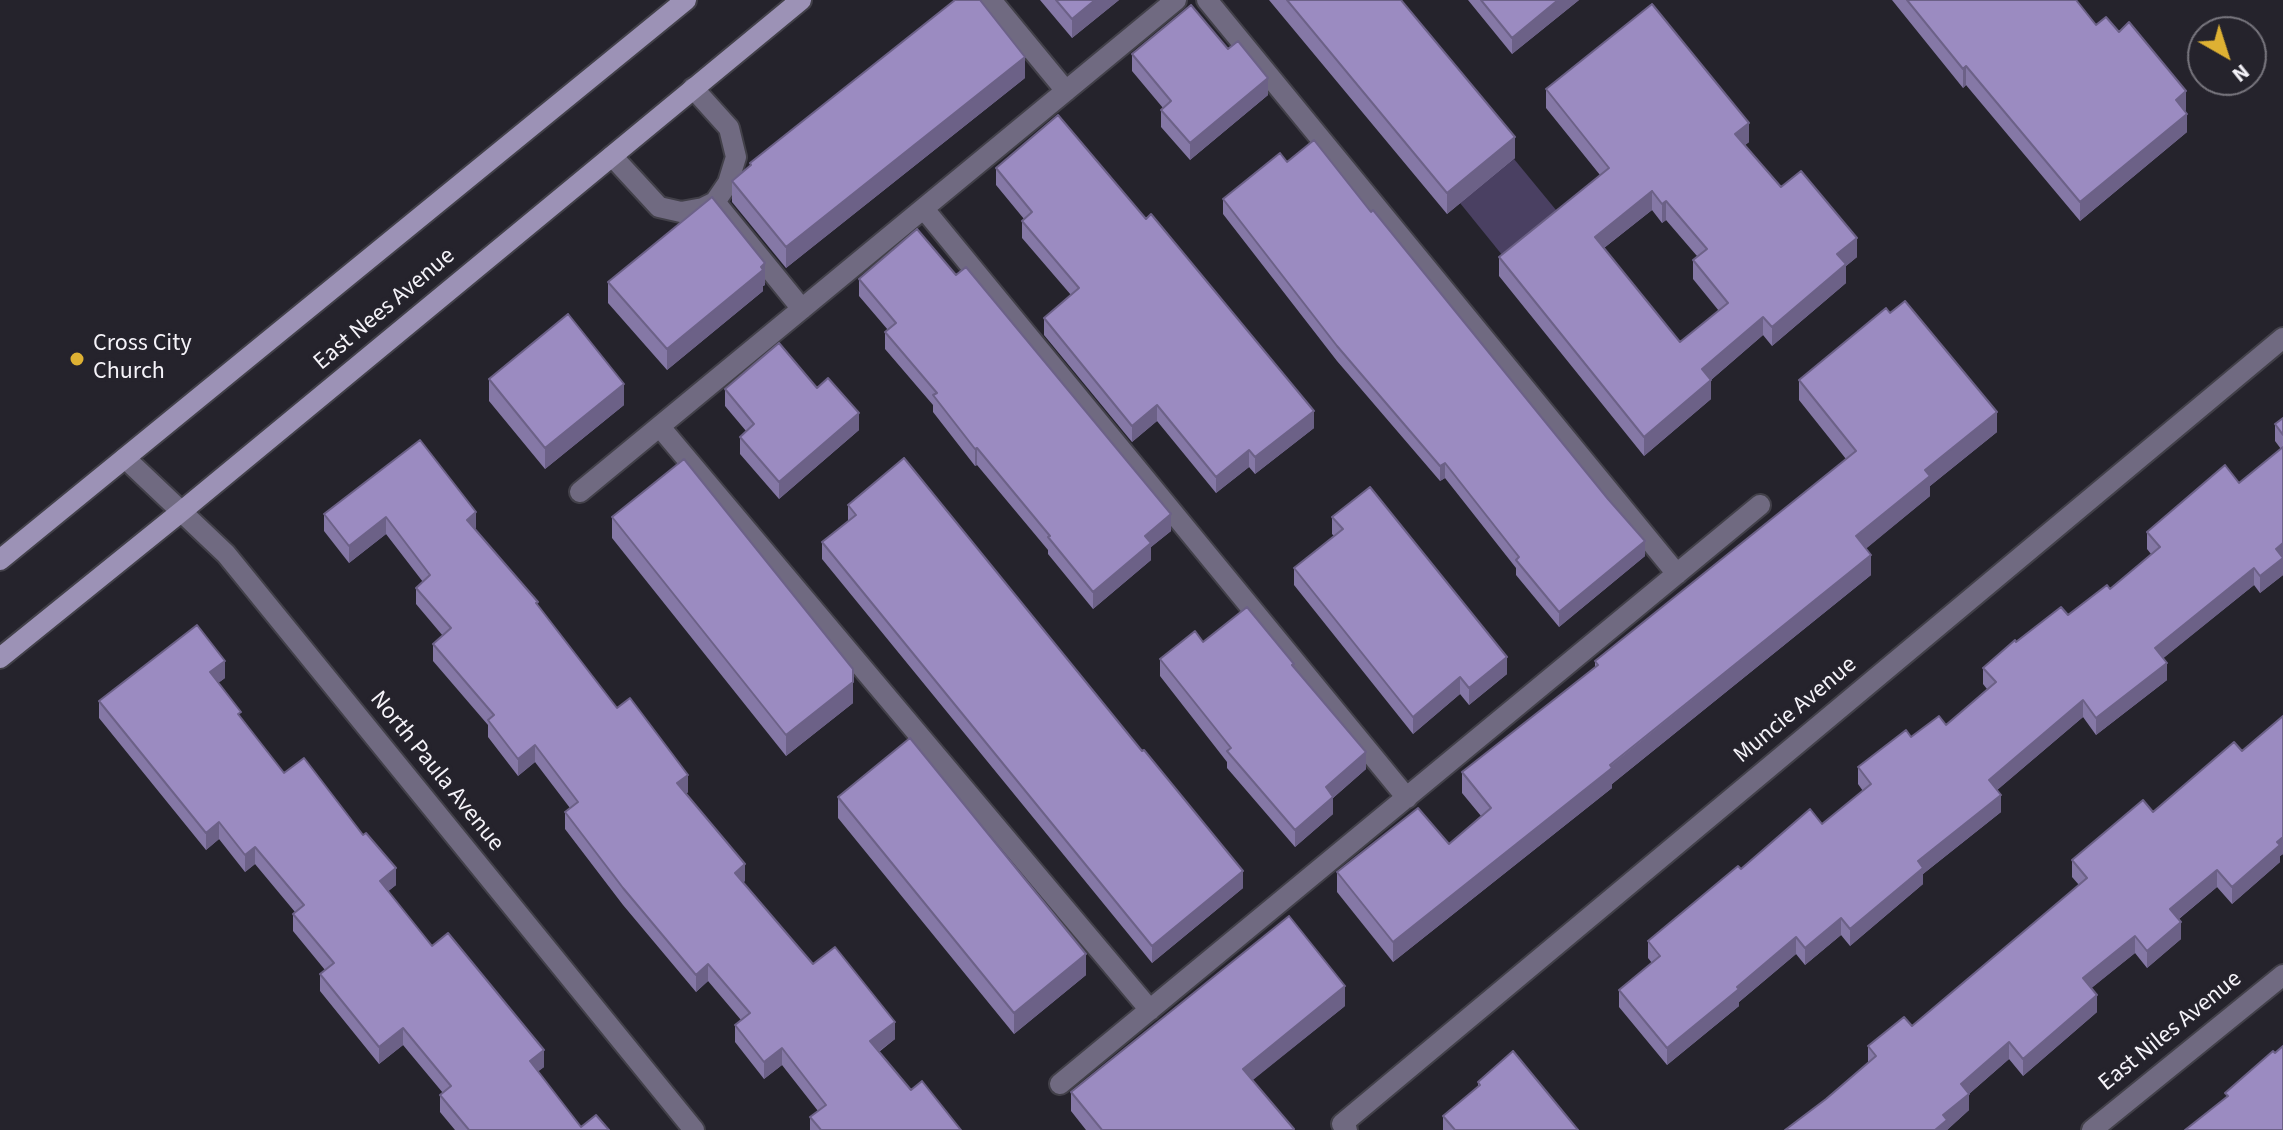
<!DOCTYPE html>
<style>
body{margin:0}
#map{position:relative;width:2283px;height:1130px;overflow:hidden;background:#25232c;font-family:"Source Sans 3",sans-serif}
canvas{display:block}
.north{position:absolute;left:2187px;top:16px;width:80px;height:80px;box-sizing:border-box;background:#25232c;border:2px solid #78767e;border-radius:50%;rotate:141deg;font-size:22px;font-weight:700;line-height:32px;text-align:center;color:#f5f3f9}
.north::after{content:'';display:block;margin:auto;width:28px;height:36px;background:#deb133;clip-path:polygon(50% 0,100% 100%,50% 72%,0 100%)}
</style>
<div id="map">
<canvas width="2283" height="1130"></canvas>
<div class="north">N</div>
</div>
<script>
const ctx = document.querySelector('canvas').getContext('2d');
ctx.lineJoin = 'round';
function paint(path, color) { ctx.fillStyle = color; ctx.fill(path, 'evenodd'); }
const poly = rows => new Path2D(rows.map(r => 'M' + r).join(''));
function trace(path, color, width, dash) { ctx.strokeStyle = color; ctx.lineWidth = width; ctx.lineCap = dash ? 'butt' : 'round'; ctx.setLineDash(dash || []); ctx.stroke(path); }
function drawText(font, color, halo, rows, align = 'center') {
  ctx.font = font + ' "Source Sans 3",sans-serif'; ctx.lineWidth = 8; ctx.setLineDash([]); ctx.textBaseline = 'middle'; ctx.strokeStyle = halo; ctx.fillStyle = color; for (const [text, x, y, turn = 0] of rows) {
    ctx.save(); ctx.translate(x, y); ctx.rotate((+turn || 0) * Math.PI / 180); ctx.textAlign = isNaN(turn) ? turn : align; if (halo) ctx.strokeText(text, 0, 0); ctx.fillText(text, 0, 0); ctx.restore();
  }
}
paint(poly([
 [1514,159,1561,216,1507,261,1460,203]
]), '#4a4062');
const street = poly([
 [991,0,1066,91],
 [1207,0,1677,574],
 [612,156,659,207,681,212,703,208,715,202,728,183,736,157,729,128,693,88],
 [715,202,802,309],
 [924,209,1407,798],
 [660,427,1150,1010],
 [125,458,226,554,694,1130],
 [580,492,1176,0],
 [1060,1084,1760,505],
 [1347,1130,1342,1124,2283,338],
 [2092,1130,2283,975]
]);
const secondary = poly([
 [0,560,686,0],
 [0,658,182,511,801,0]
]);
trace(street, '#424049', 24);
trace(secondary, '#424049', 24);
trace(street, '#706a81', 20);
trace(secondary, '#9c92b6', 20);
paint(poly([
 [1040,0,1119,0,1072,38],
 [1269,0,1401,0,1515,158,1447,214],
 [1468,0,1579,0,1512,54],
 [1892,0,2076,0,2096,25,2186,110,2185,111,2187,132,2080,221,1966,85,1963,88],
 [1228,49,1268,95,1190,160,1161,127,1161,110,1163,108,1132,71,1132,54],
 [1025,78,786,268,732,202,732,181,750,166,750,163],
 [1546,89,1749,142,1745,145,1781,187,1857,257,1846,266,1846,283,1772,346,1763,335,1711,380,1711,399,1644,456,1499,276,1499,257,1600,175,1546,108],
 [1652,210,1662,223,1666,220,1697,256,1693,260,1693,279,1719,311,1680,342,1604,248],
 [996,168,1314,428,1255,474,1249,467,1216,493,1157,421,1132,442,1044,335,1044,318,1071,295,1022,238,1022,221,1024,219,996,185],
 [1223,199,1645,556,1559,627,1516,575,1516,568,1445,478,1440,481,1337,361,1223,214],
 [859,279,1171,531,1151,547,1151,560,1093,609,1048,554,1048,550,977,465,975,466,933,412,933,405,885,349,885,332,888,330,859,296],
 [608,282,765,285,763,286,763,291,667,370,608,303],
 [489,379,624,405,545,469,489,401],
 [1799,380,1997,432,1930,486,1930,496,1865,549,1871,575,1612,784,1612,788,1393,962,1337,892,1337,872,1449,844,1481,816,1462,793,1462,772,1595,667,1595,661,1846,459,1799,400],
 [817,388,859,430,779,499,740,454,740,437,746,431,725,406,725,389],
 [2283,418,2283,575,2260,593,2254,585,2163,658,2167,680,2096,735,2083,717,1997,790,2001,812,1923,874,1923,884,1850,946,1841,935,1805,965,1796,954,1739,1002,1739,1006,1667,1065,1619,1007,1619,990,1652,963,1648,958,1648,941,1741,869,1822,824,1863,791,1858,784,1858,767,1911,737,1946,725,1987,689,1983,684,1983,668,2016,642,2068,615,2110,589,2151,554,2147,549,2147,532,2239,483,2281,449,2275,441,2275,424],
 [420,440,476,530,538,606,617,708,688,792,686,794,745,881,743,882,813,964,895,1039,879,1052,911,1090,961,1130,810,1130,810,1117,818,1111,782,1065,764,1079,735,1042,735,1025,741,1020,708,981,696,992,623,905,565,829,565,812,570,808,535,762,518,776,488,737,488,725,433,661,433,644,443,636,416,604,416,588,423,582,386,534,349,563,324,531,324,514],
 [848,505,1243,888,1152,963,822,559,822,542,848,521],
 [612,517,853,703,786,756,612,538],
 [1332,517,1507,674,1469,705,1460,694,1413,734,1294,585,1294,568,1334,536,1332,534],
 [1203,642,1294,667,1366,769,1333,798,1333,814,1295,847,1227,768,1227,762,1160,676,1160,659],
 [225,678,218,683,241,718,284,773,396,885,388,891,432,946,544,1067,538,1071,581,1127,609,1130,455,1130,440,1112,440,1095,443,1093,403,1045,379,1064,320,991,320,974,325,970,293,931,293,914,295,912,255,864,245,872,219,839,206,850,99,718,99,701],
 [2283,716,2283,854,2280,856,2280,862,2232,904,2217,887,2179,919,2181,939,2147,968,2135,953,2091,988,2097,1012,2023,1076,2009,1059,1969,1094,1969,1110,1947,1130,1826,1099,1868,1063,1868,1046,1912,1026,2079,885,2072,877,2072,860,2153,812,2242,751],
 [838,797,1086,975,1014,1034,838,818],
 [1345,1006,1252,1080,1294,1130,1086,1130,1071,1111,1071,1092],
 [1478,1082,1578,1130,1443,1130,1443,1116,1478,1087]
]), '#8578a6');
paint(poly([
 [1095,0,1119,0,1072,38,1072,19],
 [1558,0,1579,0,1512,54,1512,38],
 [1025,57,1025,78,786,268,786,247],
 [1966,66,1966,85,1963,88,1963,69],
 [1268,78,1268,95,1190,160,1190,143],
 [2186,91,2186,110,2176,119,2176,100],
 [2187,114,2187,132,2080,221,2080,202],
 [1749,123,1749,142,1735,153,1735,134],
 [1515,137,1515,158,1447,214,1447,193],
 [1652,191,1652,210,1595,255,1595,237],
 [1666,201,1666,220,1662,223,1662,204],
 [1857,238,1857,257,1846,266,1846,283,1772,346,1772,327,1837,254],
 [765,263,765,285,763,286,763,291,667,370,667,349],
 [1763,317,1763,335,1711,380,1711,399,1644,456,1644,437,1702,369],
 [624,384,624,405,545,469,545,448],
 [1157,405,1157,421,1132,442,1132,426],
 [1314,411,1314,428,1255,474,1255,457],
 [1997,412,1997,432,1930,486,1930,496,1856,557,1856,536,1925,470],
 [859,413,859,430,779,499,779,482],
 [977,448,977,465,975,466,975,449],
 [1249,450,1249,467,1216,493,1216,477],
 [1445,463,1445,478,1440,481,1440,466],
 [476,512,476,529,467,520],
 [1171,514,1171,531,1151,547,1151,560,1093,609,1093,592,1145,536],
 [386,517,386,534,349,563,349,546],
 [1645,541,1645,556,1559,627,1559,612],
 [2283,543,2283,575,2260,593,2260,576,2276,549],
 [1871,555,1871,575,1612,784,1612,788,1393,962,1393,942],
 [2254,568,2254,585,2155,665,2155,648],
 [1507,657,1507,674,1469,705,1469,688],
 [225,661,225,678,210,689,210,672],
 [2167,663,2167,680,2096,735,2096,718],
 [1460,677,1460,694,1413,734,1413,717],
 [853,682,853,703,786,756,786,735],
 [2083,700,2083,717,1989,797,1989,780],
 [535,745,535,762,518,776,518,759],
 [1366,752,1366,769,1333,798,1333,814,1295,847,1295,830,1326,787],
 [688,775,688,792,677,800,677,783],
 [2001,795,2001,812,1923,874,1923,884,1850,946,1850,929,1918,861],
 [219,822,219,839,206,850,206,833],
 [2283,837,2283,854,2280,856,2280,862,2232,904,2232,887],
 [255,847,255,864,245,872,245,855],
 [745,864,745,881,735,889,735,873],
 [396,868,396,885,380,898,380,881],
 [2217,870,2217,887,2170,926,2170,909],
 [1243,871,1243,888,1152,963,1152,946],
 [1841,918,1841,935,1805,965,1805,948],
 [2181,922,2181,939,2147,968,2147,951],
 [2135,936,2135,953,2083,995,2083,978],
 [1796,937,1796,954,1739,1002,1739,1006,1667,1065,1667,1048],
 [1086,954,1086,975,1014,1034,1014,1013],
 [708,964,708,981,696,992,696,975],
 [1345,986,1345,1006,1243,1088,1243,1069],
 [2097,995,2097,1012,2023,1076,2023,1059],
 [895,1022,895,1039,870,1058,870,1041],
 [403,1028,403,1045,379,1064,379,1047],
 [2009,1042,2009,1059,1969,1094,1969,1110,1947,1130,1935,1130,1961,1084],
 [782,1048,782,1065,764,1079,764,1062],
 [544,1050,544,1067,530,1078,530,1061]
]), '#6c6187');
const building = poly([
 [955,0,980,0,1025,57,786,247,732,181,751,165,750,163,955,0],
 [1056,0,1095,0,1072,19,1056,0],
 [1287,0,1401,0,1515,137,1447,193,1287,0],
 [1481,0,1558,0,1512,38,1481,0],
 [1907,0,2076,0,2096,25,2106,17,2119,32,2129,22,2186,91,2176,100,2187,114,2080,202,1966,66,1963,69,1907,0],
 [1652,4,1749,123,1735,134,1781,187,1801,171,1857,238,1837,254,1846,264,1772,327,1763,317,1702,369,1711,380,1644,437,1499,257,1609,168,1546,89,1652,4],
 [1652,191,1662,204,1666,201,1707,249,1693,260,1728,303,1680,342,1595,237,1652,191],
 [1191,5,1228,49,1238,41,1268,78,1190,143,1161,110,1171,101,1132,54,1191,5],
 [1058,115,1146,219,1151,214,1314,411,1255,457,1249,450,1216,477,1157,405,1132,426,1044,318,1079,288,1022,221,1032,212,996,168,1058,115],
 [1314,140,1371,212,1373,210,1608,499,1645,541,1559,612,1516,560,1519,557,1445,463,1440,466,1337,346,1223,199,1280,153,1287,162,1314,140],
 [712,197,765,263,761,267,763,270,667,349,608,282,712,197],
 [917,229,956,275,966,267,1171,514,1145,536,1151,543,1093,592,1048,537,1050,536,977,448,975,449,933,395,937,393,885,332,896,323,859,279,917,229],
 [1905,301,1997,412,1925,470,1930,476,1856,536,1871,555,1610,765,1612,768,1393,942,1337,872,1418,808,1449,844,1491,808,1462,772,1598,665,1595,661,1856,451,1799,380,1886,308,1890,313,1905,301],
 [568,314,624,384,545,448,489,379,568,314],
 [779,343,817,388,828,378,859,413,779,482,740,437,754,424,725,389,779,343],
 [2283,418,2283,435,2275,424,2283,418],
 [420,440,476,512,467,520,538,602,536,603,617,708,630,698,688,775,677,783,745,864,735,873,813,964,835,947,895,1022,870,1041,911,1090,922,1081,961,1130,821,1130,810,1117,826,1105,782,1048,764,1062,735,1025,750,1013,708,964,696,975,623,888,565,812,578,802,535,745,518,759,488,720,494,715,433,644,451,628,416,588,430,575,386,517,349,546,324,514,420,440],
 [2283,447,2283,543,2276,549,2283,558,2260,576,2254,568,2155,648,2167,663,2096,718,2083,700,1989,780,2001,795,1918,861,1923,868,1850,929,1841,918,1805,948,1796,937,1737,987,1739,989,1667,1048,1619,990,1660,956,1648,941,1738,866,1741,869,1810,809,1822,824,1871,784,1858,767,1906,730,1911,737,1939,716,1946,725,1996,682,1983,668,2015,640,2016,642,2061,607,2068,615,2107,585,2110,589,2160,547,2147,532,2225,465,2239,483,2283,447],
 [904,458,1142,751,1144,750,1243,871,1152,946,822,542,856,515,848,505,904,458],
 [684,459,853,669,853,682,786,735,612,517,684,459],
 [1370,487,1507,657,1469,688,1460,677,1413,717,1294,568,1343,529,1332,517,1370,487],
 [1247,607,1294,664,1292,665,1366,752,1326,787,1333,797,1295,830,1227,751,1231,748,1160,659,1195,631,1203,642,1247,607],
 [197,625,225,661,210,672,241,712,238,714,284,773,304,758,363,835,366,833,396,868,380,881,432,946,448,933,544,1050,530,1061,581,1127,596,1115,609,1130,469,1130,440,1095,451,1086,403,1028,379,1047,320,974,334,963,293,914,304,905,255,847,245,855,219,822,206,833,99,701,197,625],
 [2283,716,2283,837,2277,842,2280,845,2232,887,2217,870,2170,909,2181,922,2147,951,2135,936,2083,978,2097,995,2023,1059,2009,1042,1961,1084,1969,1094,1943,1115,1947,1120,1935,1130,1785,1130,1826,1099,1876,1056,1868,1046,1904,1017,1912,1026,2087,878,2072,860,2143,800,2153,812,2234,742,2242,751,2283,716],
 [910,738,1086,954,1014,1013,838,797,910,738],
 [1289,916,1345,986,1243,1069,1294,1129,1292,1130,1102,1130,1071,1092,1289,916],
 [2283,1046,2283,1130,2185,1130,2228,1096,2225,1093,2273,1051,2275,1053,2283,1046],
 [1513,1051,1578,1130,1455,1130,1443,1116,1480,1085,1478,1082,1513,1051]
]);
paint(building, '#9b8bc1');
trace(building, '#6c6187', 2);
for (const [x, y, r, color] of [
 [77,359,8,"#deb133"]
]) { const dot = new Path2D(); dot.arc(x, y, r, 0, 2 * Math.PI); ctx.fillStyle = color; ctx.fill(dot); trace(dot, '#25232c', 3); }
drawText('24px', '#f5f3f9', '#25232c', [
 ["East Nees Avenue",385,310,-40],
 ["Muncie Avenue",1796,711,-40],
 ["North Paula Avenue",436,772,51],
 ["East Niles Avenue",2171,1032,-39]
]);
drawText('24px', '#f5f3f9', '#25232c', [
 ["Cross City",93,345],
 ["Church",93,373]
], 'left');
</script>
